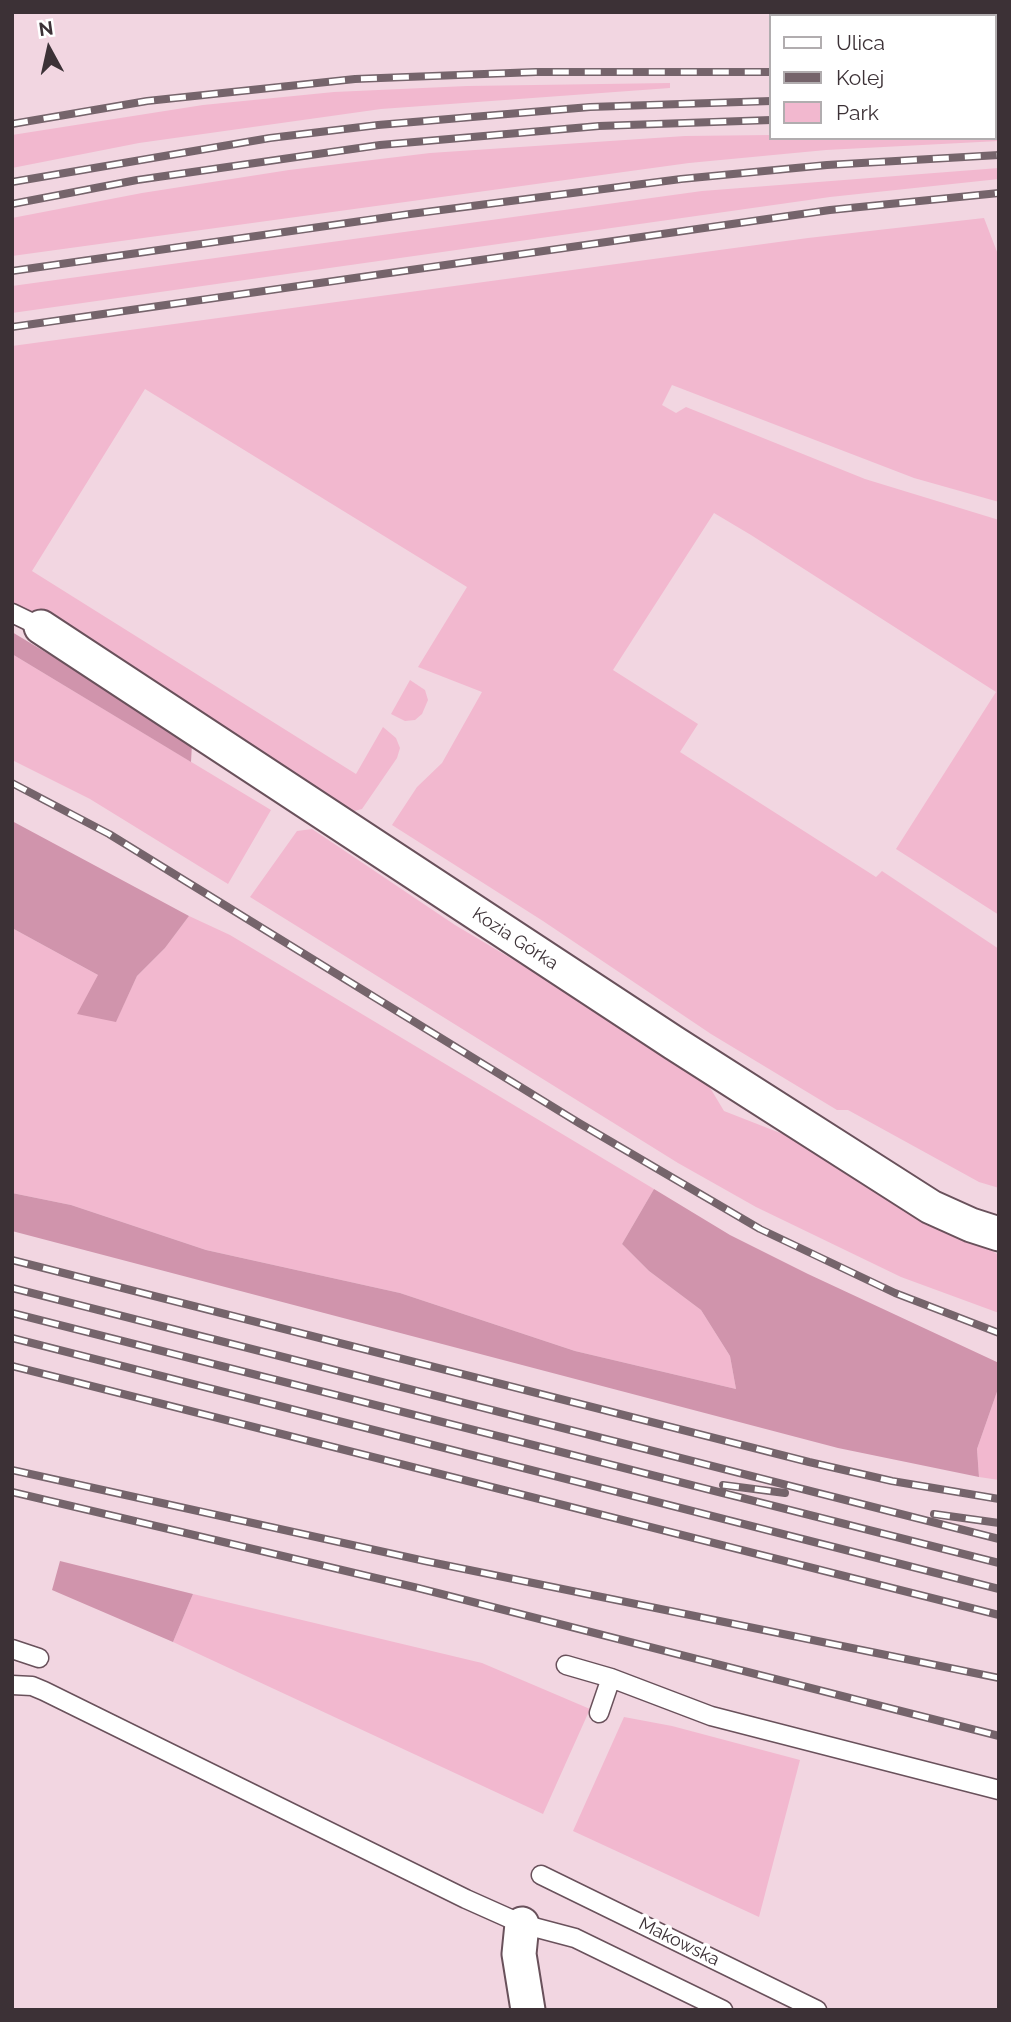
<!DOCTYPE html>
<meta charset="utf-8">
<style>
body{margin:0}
#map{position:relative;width:1011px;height:2022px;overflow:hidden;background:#f2d6e1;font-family:Raleway,sans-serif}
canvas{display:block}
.frame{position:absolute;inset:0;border:14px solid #3c3136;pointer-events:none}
.legend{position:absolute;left:769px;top:14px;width:228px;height:126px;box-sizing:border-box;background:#fff;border:2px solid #b1adaf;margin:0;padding:9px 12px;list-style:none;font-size:21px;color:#3c3136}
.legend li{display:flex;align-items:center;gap:14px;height:35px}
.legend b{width:35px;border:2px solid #b1adaf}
.north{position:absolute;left:14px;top:14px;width:70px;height:70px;-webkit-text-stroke:5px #fff;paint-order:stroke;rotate:352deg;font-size:19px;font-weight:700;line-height:28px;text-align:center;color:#3c3136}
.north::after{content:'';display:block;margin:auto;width:24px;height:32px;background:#3c3136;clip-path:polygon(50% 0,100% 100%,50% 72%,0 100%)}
</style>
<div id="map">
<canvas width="1011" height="2022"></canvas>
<div class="frame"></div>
<ul class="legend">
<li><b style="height:9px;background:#fff"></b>Ulica</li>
<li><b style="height:9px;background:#75646b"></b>Kolej</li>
<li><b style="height:19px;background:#f2b8cf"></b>Park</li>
</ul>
<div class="north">N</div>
</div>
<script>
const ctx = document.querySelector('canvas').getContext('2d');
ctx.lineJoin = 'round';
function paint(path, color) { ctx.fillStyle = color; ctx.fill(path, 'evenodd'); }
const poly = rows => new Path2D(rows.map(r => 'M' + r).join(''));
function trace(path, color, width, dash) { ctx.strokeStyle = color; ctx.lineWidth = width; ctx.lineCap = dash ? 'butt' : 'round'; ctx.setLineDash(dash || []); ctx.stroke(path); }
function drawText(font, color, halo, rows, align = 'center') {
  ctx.font = font + ' Raleway,sans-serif'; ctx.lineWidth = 7; ctx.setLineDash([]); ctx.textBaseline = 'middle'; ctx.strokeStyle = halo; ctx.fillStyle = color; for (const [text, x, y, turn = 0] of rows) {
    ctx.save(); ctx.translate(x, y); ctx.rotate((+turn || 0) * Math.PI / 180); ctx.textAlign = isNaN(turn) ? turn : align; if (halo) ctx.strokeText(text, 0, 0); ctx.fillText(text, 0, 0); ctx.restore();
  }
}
paint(poly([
 [670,83,670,88,381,109,139,143,12,168,12,135,203,105,334,92,467,86],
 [771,135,771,138,995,138,999,135,999,141,826,150,689,163,12,256,12,218,142,193,289,170,430,153,685,136],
 [999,168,999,179,830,197,12,313,12,286,702,191],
 [984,218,999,257,999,502,914,478,672,385,662,405,676,413,686,407,865,479,999,520,999,915,896,849,996,692,751,535,714,513,613,670,698,724,680,752,876,877,882,871,999,949,999,1188,979,1182,848,1110,837,1110,711,1034,543,921,392,825,417,787,442,763,482,692,418,667,467,587,145,389,32,571,356,774,383,727,396,738,400,748,397,758,362,809,350,812,12,607,12,346,808,238],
 [12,654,271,810,228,884,90,799,12,760],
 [410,680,425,690,428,700,422,714,415,720,405,721,391,714],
 [312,829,455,925,700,1071,724,1111,793,1138,999,1255,999,1313,901,1277,756,1207,678,1163,250,897,297,831],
 [189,916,230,935,654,1189,622,1244,649,1271,701,1310,730,1356,736,1389,575,1351,400,1293,206,1250,71,1205,12,1193,12,928,98,975,116,1021,137,976,165,948],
 [999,1386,999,1480,979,1477,977,1449],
 [193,1594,482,1663,590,1709,543,1814,173,1642],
 [624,1717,672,1726,800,1760,759,1917,573,1831]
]), '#f2b8cf');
paint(poly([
 [12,632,162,722,192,744,191,762,12,654],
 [12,821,189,916,165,948,137,976,116,1022,77,1014,98,975,12,928],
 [654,1189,730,1235,808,1274,999,1363,999,1386,977,1449,979,1477,838,1448,12,1231,12,1193,71,1205,206,1250,400,1293,575,1351,736,1389,730,1356,701,1310,649,1271,622,1244],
 [60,1561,193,1594,173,1642,52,1590]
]), '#d094ac');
const lane = poly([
 [12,613,41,627],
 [12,1649,39,1658],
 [566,1665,611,1678,711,1716,999,1790],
 [12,1685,32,1686,44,1691,466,1899,522,1924,575,1938,723,2010],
 [599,1713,611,1678],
 [541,1875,817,2010]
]);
const street = poly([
 [41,627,674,1043,931,1207,971,1225,999,1234],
 [522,1924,519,1954,528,2010]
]);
trace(lane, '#69515b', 21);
trace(street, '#69515b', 37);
trace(lane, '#fff', 18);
trace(street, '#fff', 33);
const rail = poly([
 [995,73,999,73],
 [995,100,999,100],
 [995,120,999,120],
 [12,124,147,101,355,79,536,72,771,72],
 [12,182,270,138,378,125,590,107,771,101],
 [12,204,137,180,380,145,599,126,771,120],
 [12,271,410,214,681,179,827,165,999,155],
 [12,327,830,210,999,193],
 [12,783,109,834,579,1123,760,1229,895,1293,999,1333],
 [12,1260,809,1462,892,1481,999,1499],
 [12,1288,999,1539],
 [12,1313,999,1563],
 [12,1338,999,1589],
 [12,1366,999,1615],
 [12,1470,425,1561,999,1678],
 [723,1485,785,1493],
 [12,1492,418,1588,999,1736],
 [934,1514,999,1523]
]);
trace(rail, '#75646b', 8);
trace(rail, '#fff', 5, [16]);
drawText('18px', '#3c3136', '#fff', [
 ["Kozia Górka",515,939,33],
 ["Makowska",679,1942,26]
]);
</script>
